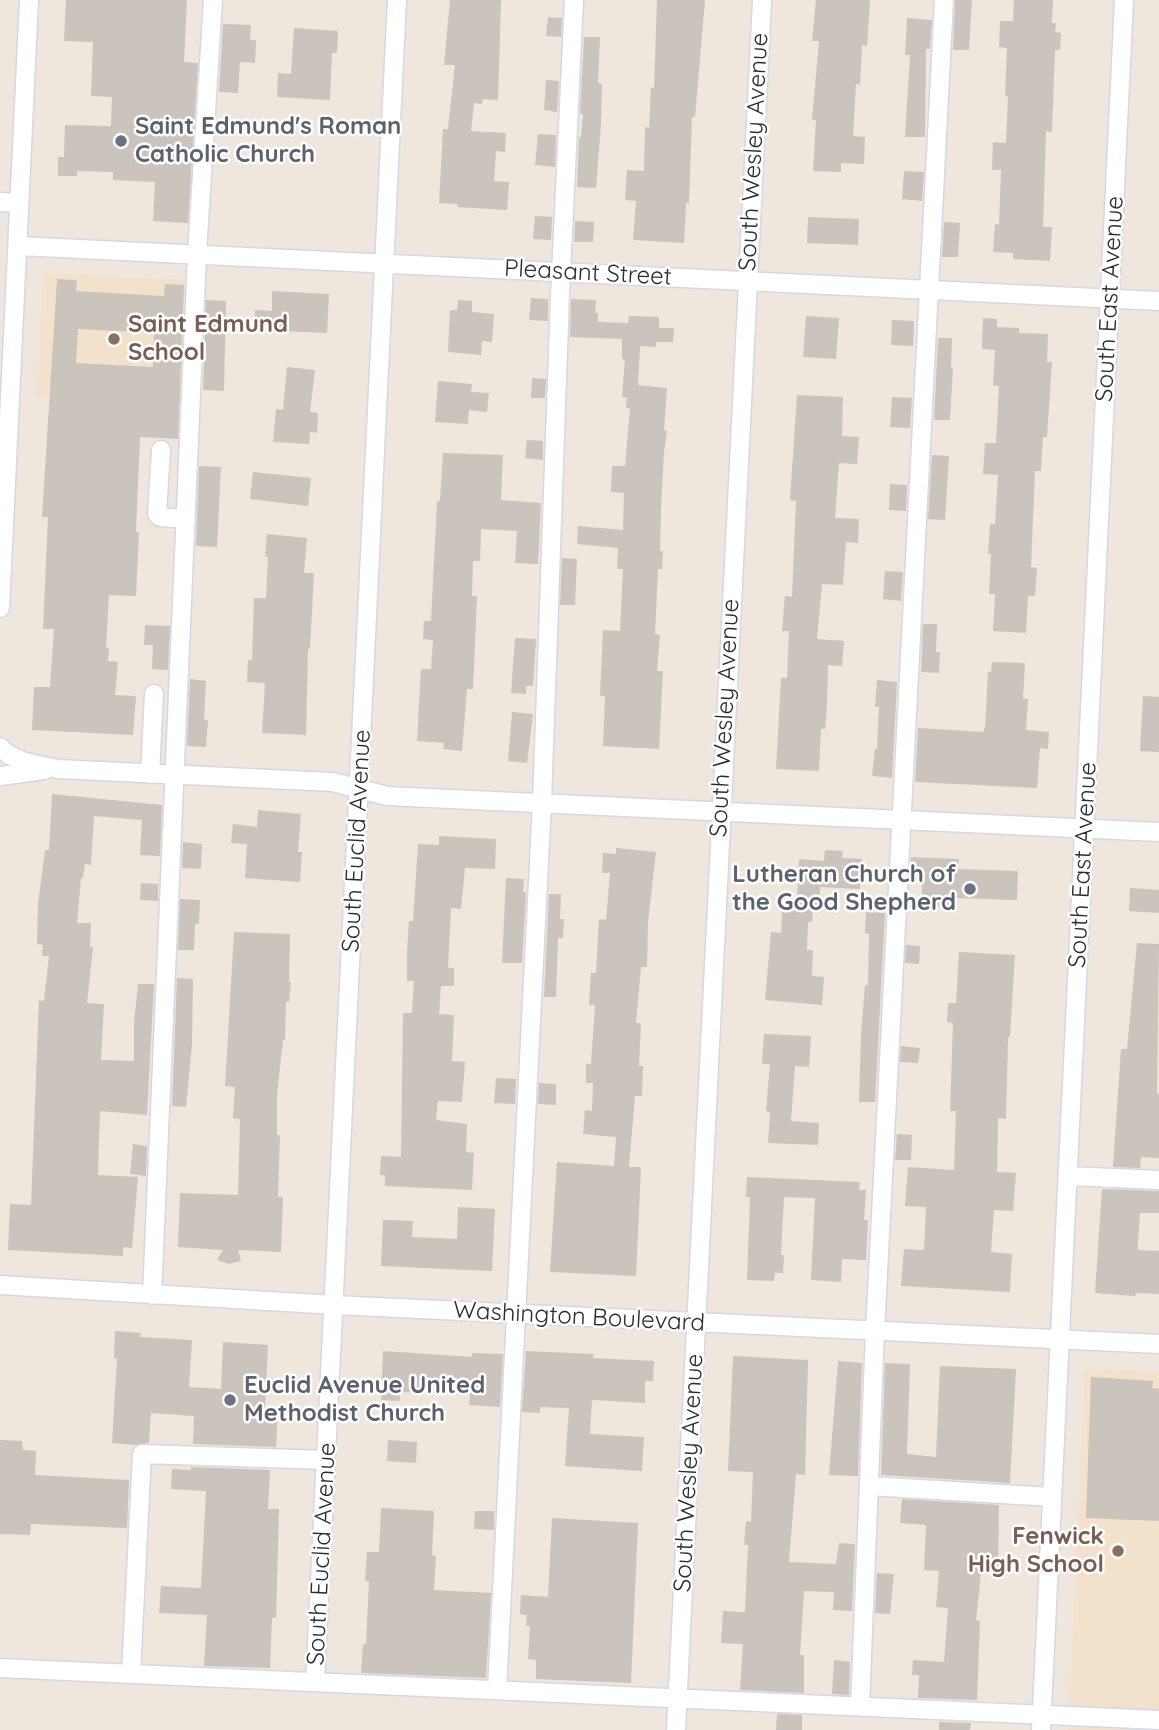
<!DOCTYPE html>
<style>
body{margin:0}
canvas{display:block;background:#efe6dd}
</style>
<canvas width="1159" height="1730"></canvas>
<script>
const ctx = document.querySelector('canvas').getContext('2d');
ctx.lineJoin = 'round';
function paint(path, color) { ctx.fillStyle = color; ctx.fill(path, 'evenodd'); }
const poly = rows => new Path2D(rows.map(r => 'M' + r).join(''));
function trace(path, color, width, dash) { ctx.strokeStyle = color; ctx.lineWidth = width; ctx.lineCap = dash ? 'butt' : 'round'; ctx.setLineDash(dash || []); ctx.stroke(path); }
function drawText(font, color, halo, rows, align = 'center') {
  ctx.font = font + ' Quicksand,sans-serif'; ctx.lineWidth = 5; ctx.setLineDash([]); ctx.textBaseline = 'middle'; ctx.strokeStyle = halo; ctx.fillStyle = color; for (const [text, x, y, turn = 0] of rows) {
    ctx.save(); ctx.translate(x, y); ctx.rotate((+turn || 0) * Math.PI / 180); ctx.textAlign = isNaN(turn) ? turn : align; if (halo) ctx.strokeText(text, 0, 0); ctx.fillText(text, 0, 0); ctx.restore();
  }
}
paint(poly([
 [43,273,190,280,185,404,37,398],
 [1085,1369,1159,1372,1159,1730,1068,1730]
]), '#f2e2cb');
paint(poly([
 [66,0,187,0,184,62,198,63,188,223,153,221,155,182,113,180,113,172,77,171,77,176,58,176,58,157,64,157,65,125,111,126,112,97,91,96,93,42,64,41],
 [450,0,501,0,498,100,483,99,482,104,474,103,471,131,506,133,505,152,496,151,494,181,509,182,507,210,457,207,458,204,439,203,443,129,448,129,455,65,444,65],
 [657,0,705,0,695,117,692,117,689,203,686,203,684,243,633,240,636,201,625,200,627,170,644,171,645,127,649,128,651,88,654,88],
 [816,0,870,0,867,46,862,45,860,85,856,84,853,136,865,137,864,164,841,163,841,172,813,171,816,120,812,120,819,41,812,41],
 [955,0,972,0,969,50,953,50],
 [1014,0,1053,0,1052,23,1056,23,1055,32,1061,33,1060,50,1055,50,1052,132,1046,131,1043,227,1052,227,1050,261,1013,259,1013,253,993,252,995,224,999,225,1001,170,992,170,993,142,1006,143,1008,96,1005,96,1007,48,999,47,1000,21,1013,21],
 [548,17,562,18,561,37,546,36],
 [907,18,932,20,930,49,926,49,925,137,905,137,910,55,905,55],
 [223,24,251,25,250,40,256,40,255,63,240,62,238,93,219,92],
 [294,28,338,31,337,53,332,53,330,100,277,97,278,73,291,74],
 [584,37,600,37,598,83,602,84,601,124,596,188,577,187,579,137,581,137,583,114,580,114],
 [546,80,559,81,557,112,544,110],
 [538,134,556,135,555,167,535,165],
 [904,171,924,172,922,201,902,199],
 [535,216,552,217,551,240,533,239],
 [808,217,859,219,858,245,807,243],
 [575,221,594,222,593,242,574,242],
 [944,222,960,223,958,257,942,257],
 [57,279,77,280,76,291,164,296,165,284,184,285,178,439,140,437,136,532,139,532,136,596,109,595,106,648,109,648,108,661,118,662,115,695,136,696,133,735,32,730,34,687,50,687,54,629,43,629,48,517,42,517],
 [78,329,154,333,153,367,76,363],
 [272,291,329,294,327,333,254,330,255,310,272,311],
 [531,298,548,299,548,321,529,320],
 [571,299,596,300,595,313,598,313,598,322,628,323,629,316,659,317,659,328,674,328,673,342,656,342,656,347,640,346,638,385,667,388,664,430,667,431,664,452,661,509,660,551,663,551,662,569,658,569,655,634,660,635,657,671,663,671,659,749,603,746,605,696,600,696,603,630,620,631,623,569,617,569,618,548,577,544,578,526,623,530,624,493,611,492,612,466,625,466,630,408,626,408,627,398,622,397,625,359,622,359,622,339,570,337],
 [206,300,226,301,224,391,203,390],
 [458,300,472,301,472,312,494,314,492,342,482,341,481,355,448,352,450,310,457,310],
 [806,316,839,318,836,359,803,357],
 [983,318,997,319,997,327,1019,328,1019,333,1048,334,1047,362,1052,362,1047,437,1043,437,1041,471,1035,471,1031,567,1037,568,1035,596,1028,596,1026,633,993,631,995,594,989,594,991,554,988,554,990,524,995,524,998,475,983,474,985,443,996,443,999,386,993,385,995,350,982,349],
 [892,320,914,321,913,346,891,345],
 [938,338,952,338,951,368,953,368,950,420,934,420],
 [287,367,315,370,310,412,318,413,317,433,310,432,309,444,273,442,276,409,283,410],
 [532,378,546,379,545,398,531,398],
 [438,381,472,384,471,392,489,393,487,412,469,410,468,424,435,422],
 [797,395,843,397,842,436,859,437,857,464,839,463,835,518,859,519,858,543,846,542,843,585,822,584,817,639,844,641,842,666,828,665,827,707,825,729,821,729,819,771,776,769,781,678,787,678,789,631,782,631,785,596,792,597,796,501,790,500],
 [892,397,912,398,910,428,890,427],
 [527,440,543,441,543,460,525,458],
 [443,453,503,455,501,500,541,503,538,564,515,563,517,531,481,529,480,561,473,561,472,596,477,596,473,689,467,689,462,751,443,749,444,743,417,741,421,669,431,669,433,640,423,639,424,621,431,621,437,501,440,501],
 [932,455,949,456,945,520,928,519],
 [199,466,221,467,217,547,196,546],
 [253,472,311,478,308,506,250,499],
 [890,484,907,485,906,511,889,510],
 [267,534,307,538,304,573,314,573,310,649,308,649,306,735,262,733,265,683,247,682,248,660,252,660,254,598,266,598,268,557,265,556],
 [562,558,577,559,575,605,560,605],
 [885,571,903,572,901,601,883,599],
 [923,624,937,624,936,652,940,652,939,673,921,672],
 [145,625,170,626,168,670,152,669,153,645,144,645],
 [515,638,536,639,533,686,526,686,526,694,511,693],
 [992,662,1025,663,1023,699,1028,699,1026,730,1049,732,1048,749,1040,748,1037,788,915,782,918,728,983,732,985,728,988,672,991,672],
 [190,679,206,681,204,720,208,720,206,747,187,746],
 [877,680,897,682,892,778,872,776,875,749,877,749,879,707,875,707],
 [1143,696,1159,697,1159,752,1140,751],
 [512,712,533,714,527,763,508,761],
 [52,794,162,805,160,856,140,855,142,820,94,816,91,865,85,864,83,878,81,878,77,923,91,923,90,947,93,947,87,1003,104,1004,101,1060,134,1061,134,1023,138,984,154,984,147,1115,100,1111,98,1175,138,1177,132,1248,123,1247,123,1256,8,1250,10,1204,31,1205,39,1000,44,1001,49,956,42,956,43,945,37,944,38,904,45,850,49,850],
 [258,810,301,814,298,852,302,852,300,882,245,878,247,844,231,843,233,824,257,827],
 [439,836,496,839,495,869,465,868,461,909,451,908,448,968,454,968,454,986,441,986,439,1014,454,1015,452,1061,465,1062,462,1102,438,1101,436,1120,467,1124,466,1152,474,1153,472,1190,385,1186,385,1175,380,1175,381,1156,401,1157,403,1013,412,1013,414,981,407,981,407,952,409,921,413,921,418,844,439,845],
 [183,842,202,844,201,869,182,868],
 [616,848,656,852,648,922,647,967,641,967,636,1023,641,1023,639,1066,643,1066,642,1096,635,1096,629,1167,641,1167,636,1276,550,1272,557,1162,614,1166,616,1137,583,1134,585,1110,592,1111,593,1083,586,1083,586,1064,591,1064,595,1005,589,1005,591,973,596,973,599,919,606,920,610,873,602,873,603,853,616,854],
 [825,850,843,851,842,858,862,859,860,889,820,887,820,905,813,905,812,922,808,922,807,950,813,950,812,976,824,977,822,1005,765,1000,771,932,781,933,783,899,797,900,799,859,824,861],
 [911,857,959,859,958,869,1018,871,1017,900,957,898,957,907,930,906,931,898,922,898,922,880,910,880],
 [506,878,524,879,523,892,526,892,522,963,502,963],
 [141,883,158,884,158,901,140,900],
 [1130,888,1159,890,1159,913,1129,911],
 [549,894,561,894,560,919,564,919,563,938,558,938,556,997,544,997],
 [180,899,200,900,199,924,195,924,194,950,178,950],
 [866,912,885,913,875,1102,859,1102,861,1035,865,985,868,986,869,934,865,933],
 [234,932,290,934,289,982,291,982,289,1002,286,1002,285,1040,283,1040,277,1095,277,1135,280,1135,278,1197,283,1197,281,1252,238,1250,241,1261,229,1264,217,1260,223,1250,178,1247,180,1193,238,1195,240,1119,233,1118,235,1087,225,1086],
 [1137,943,1159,944,1157,1093,1159,1094,1159,1158,1141,1157,1140,1168,1113,1167,1121,1049,1127,1049],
 [906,945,920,946,919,964,905,963],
 [959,952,1015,955,1010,1037,1008,1037,1006,1119,998,1118,997,1172,1016,1173,1013,1211,994,1210,991,1252,1012,1254,1010,1292,901,1286,904,1249,924,1250,926,1207,905,1206,908,1167,954,1170,956,1111,950,1111,953,1023,947,1022,948,1003,956,1003],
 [177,978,193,979,192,1045,186,1107,172,1106],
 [764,1034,811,1036,809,1067,795,1066,791,1121,819,1123,818,1145,768,1143,770,1112,766,1111,770,1064,762,1064],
 [901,1046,920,1048,918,1063,900,1062],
 [496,1078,516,1079,515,1104,494,1103],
 [539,1083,556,1084,556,1105,538,1104],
 [897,1134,912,1135,911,1160,895,1160],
 [133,1144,147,1146,146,1176,130,1174],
 [747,1177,860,1182,859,1190,866,1190,864,1220,868,1220,866,1260,842,1259,841,1282,811,1280,815,1198,784,1197,781,1255,784,1255,783,1273,775,1273,774,1281,747,1280,750,1197,746,1197],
 [1102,1189,1159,1191,1159,1213,1140,1213,1138,1242,1138,1250,1159,1251,1159,1294,1136,1293,1135,1296,1095,1293],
 [458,1207,495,1209,492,1271,381,1266,383,1220,413,1221,412,1237,457,1239],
 [115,1331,141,1333,140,1337,192,1340,189,1387,221,1389,223,1342,268,1345,265,1410,278,1411,276,1447,193,1444,194,1416,151,1413,149,1443,136,1445,112,1443,117,1359,114,1358],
 [383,1351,472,1357,472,1353,503,1354,500,1407,469,1405,470,1394,400,1392,400,1401,381,1400],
 [526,1351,594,1354,593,1358,654,1361,653,1381,645,1381,645,1403,592,1400,590,1434,644,1437,642,1471,565,1466,569,1408,540,1407,540,1413,522,1412],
 [733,1356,808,1360,805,1475,796,1474,789,1562,836,1564,839,1543,855,1544,852,1611,833,1610,834,1592,804,1591,800,1655,804,1655,804,1693,740,1690,743,1644,721,1643,723,1611,745,1612,748,1545,744,1545,746,1521,751,1522,753,1472,728,1471],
 [838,1361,862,1363,858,1476,829,1475],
 [885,1363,910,1364,907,1454,936,1457,940,1366,1016,1369,1010,1483,881,1475],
 [1091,1377,1153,1381,1152,1388,1159,1389,1159,1521,1086,1518],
 [0,1440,22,1441,23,1450,36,1451,35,1475,129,1480,127,1528,31,1524,30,1535,0,1534],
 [388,1440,417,1442,416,1463,387,1461],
 [191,1467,270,1470,268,1509,279,1509,276,1618,272,1618,270,1668,204,1666,207,1615,159,1613,161,1586,201,1588,206,1491,171,1489,172,1469,191,1470],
 [902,1499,999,1505,998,1574,981,1573,976,1620,980,1621,977,1700,918,1698,919,1675,912,1675,913,1660,944,1662,948,1608,936,1607,939,1571,924,1570,926,1525,900,1523],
 [381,1508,434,1511,432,1555,436,1556,434,1590,491,1593,486,1678,361,1673,363,1644,366,1644,369,1581,365,1581,367,1552,379,1552],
 [475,1511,494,1511,494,1530,474,1529],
 [552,1518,638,1523,631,1683,536,1679,536,1660,528,1659,530,1626,526,1626,527,1615,520,1614,521,1595,548,1597],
 [877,1573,894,1574,890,1614,875,1613],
 [834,1660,850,1662,849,1695,832,1694],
 [777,1714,802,1715,802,1730,776,1730],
 [939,1722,971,1723,970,1730,939,1730]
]), '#cac4bc');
const minor = poly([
 [0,202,19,203],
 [18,246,1159,301],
 [161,450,157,514,160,517,186,519],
 [0,608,29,0],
 [0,747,9,755,25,762,58,769,333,782,387,796,1159,832],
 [150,774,154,694],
 [0,776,44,770],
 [1068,1176,1159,1180],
 [0,1285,335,1305,1159,1344],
 [152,1295,197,254,213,0],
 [869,1486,1052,1497],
 [0,1668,1159,1720],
 [131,1674,142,1454,326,1460],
 [315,1682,397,0],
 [497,1690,542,803,560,295,574,0],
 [860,1706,875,1331,944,0],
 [676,1730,762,0],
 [1041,1730,1124,0]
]);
trace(minor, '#d2d8e6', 21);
trace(minor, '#fff', 18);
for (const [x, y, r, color] of [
 [121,141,7,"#6b7280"],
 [114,339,7,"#8d6e63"],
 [970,889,7,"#6b7280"],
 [230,1400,7,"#6b7280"],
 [1118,1551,7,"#8d6e63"]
]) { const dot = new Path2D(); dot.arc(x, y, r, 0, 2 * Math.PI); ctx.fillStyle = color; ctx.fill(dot); trace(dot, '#fff', 2.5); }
drawText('bold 24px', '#5b616d', '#fff', [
 ["Saint Edmund's Roman",135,127],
 ["Catholic Church",135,155],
 ["Lutheran Church of",956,875,"right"],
 ["the Good Shepherd",956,903,"right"],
 ["Euclid Avenue United",244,1386],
 ["Methodist Church",244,1414]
], 'left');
drawText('24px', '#2c2c2c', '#fff', [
 ["South Wesley Avenue",754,152,-87],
 ["Pleasant Street",588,273,3],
 ["South East Avenue",1110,299,-87],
 ["South Wesley Avenue",725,718,-87],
 ["South Euclid Avenue",357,841,-87],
 ["South East Avenue",1083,865,-87],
 ["Washington Boulevard",579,1317,3],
 ["South Wesley Avenue",689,1473,-87],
 ["South Euclid Avenue",322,1554,-87]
]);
drawText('bold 24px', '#785e54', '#fff', [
 ["Saint Edmund",128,325],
 ["School",128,353],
 ["Fenwick",1104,1537,"right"],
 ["High School",1104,1565,"right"]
], 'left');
</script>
